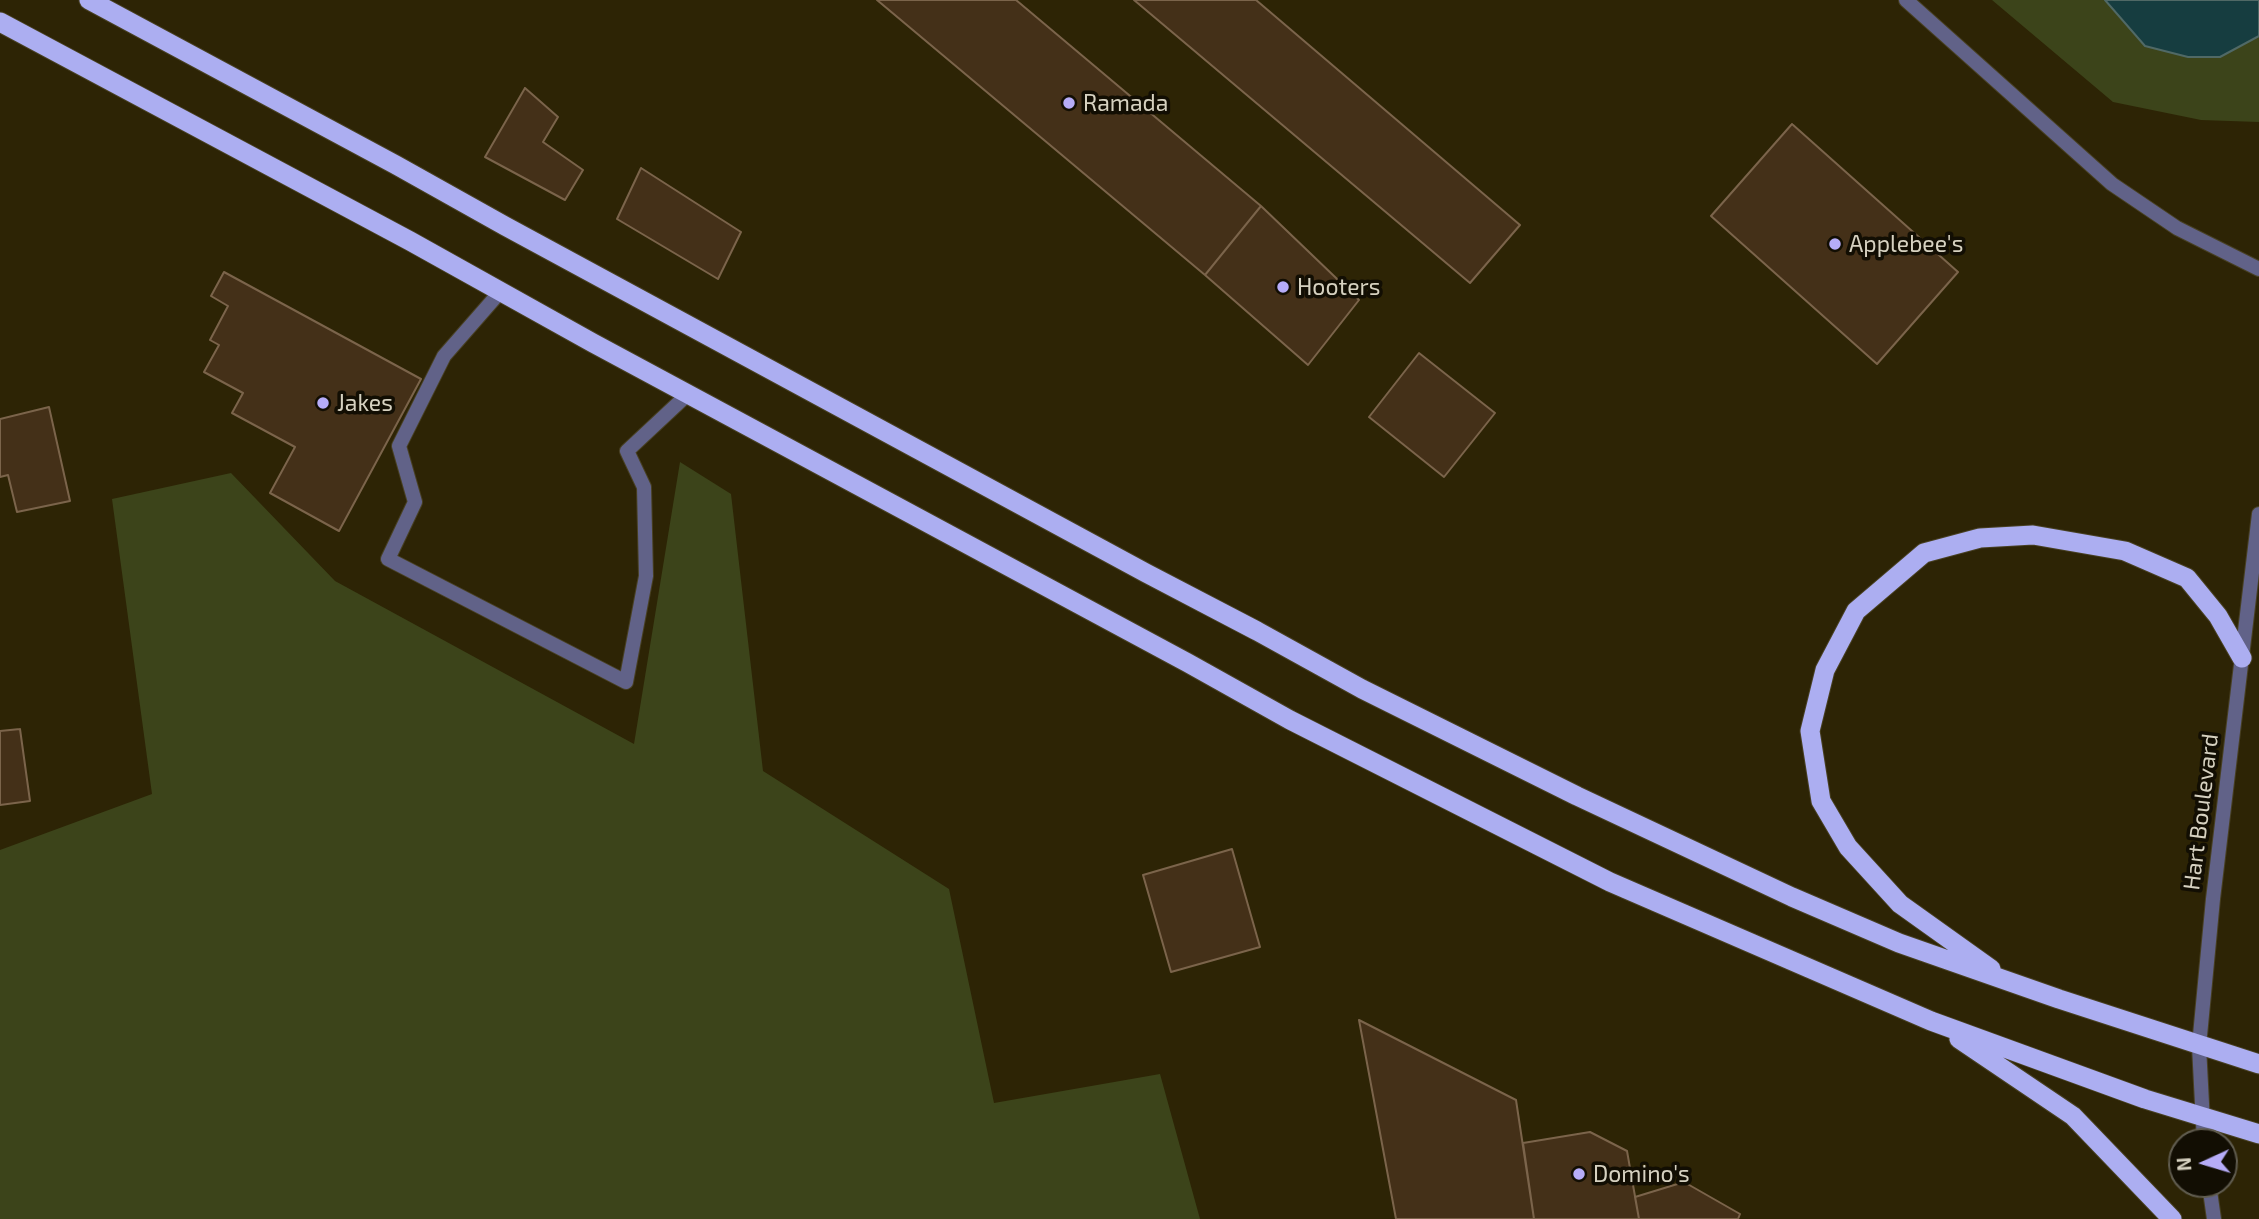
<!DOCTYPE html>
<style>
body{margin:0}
#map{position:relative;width:2259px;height:1219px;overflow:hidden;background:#2d2405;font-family:"Exo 2",sans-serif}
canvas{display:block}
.north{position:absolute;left:2168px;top:1128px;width:70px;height:70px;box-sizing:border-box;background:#120e03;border:2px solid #605c4f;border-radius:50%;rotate:266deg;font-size:19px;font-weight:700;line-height:28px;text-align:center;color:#d6d1c0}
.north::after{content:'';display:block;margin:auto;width:24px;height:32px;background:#b6acf8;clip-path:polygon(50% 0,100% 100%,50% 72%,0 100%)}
</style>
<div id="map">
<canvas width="2259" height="1219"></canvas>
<div class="north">N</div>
</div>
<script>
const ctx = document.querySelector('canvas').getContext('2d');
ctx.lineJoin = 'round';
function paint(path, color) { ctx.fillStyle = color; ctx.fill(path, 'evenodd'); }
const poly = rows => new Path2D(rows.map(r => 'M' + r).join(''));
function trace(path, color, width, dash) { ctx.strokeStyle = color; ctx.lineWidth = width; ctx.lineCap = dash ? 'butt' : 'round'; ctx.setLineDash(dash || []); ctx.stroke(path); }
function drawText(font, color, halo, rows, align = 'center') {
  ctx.font = font + ' "Exo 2",sans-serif'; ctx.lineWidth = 7; ctx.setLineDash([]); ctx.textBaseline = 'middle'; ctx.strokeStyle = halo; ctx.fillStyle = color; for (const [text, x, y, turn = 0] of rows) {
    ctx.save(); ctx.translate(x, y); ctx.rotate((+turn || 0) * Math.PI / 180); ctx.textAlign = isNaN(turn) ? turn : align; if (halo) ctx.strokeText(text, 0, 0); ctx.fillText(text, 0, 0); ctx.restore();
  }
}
paint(poly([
 [1992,0,2259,0,2259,122,2201,120,2113,102],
 [680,462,731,494,763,771,949,889,994,1103,1160,1074,1200,1219,0,1219,0,850,152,794,112,499,231,473,335,581,634,744]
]), '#3c441a');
const water = poly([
 [2105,0,2259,0,2259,36,2220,57,2188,57,2145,46,2105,0]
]);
paint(water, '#163d40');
trace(water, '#506966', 2);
const building = poly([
 [877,0,1016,0,1261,206,1205,275,877,0],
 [1134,0,1256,0,1520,225,1470,283,1134,0],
 [525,88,558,117,543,142,583,170,565,200,485,157,525,88],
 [1792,124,1958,272,1877,364,1711,216,1792,124],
 [641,168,741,232,718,279,617,219,641,168],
 [1261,206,1359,300,1308,365,1205,275,1261,206],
 [224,272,421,379,339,531,270,493,295,447,232,413,243,393,204,372,219,345,210,340,228,306,211,296,224,272],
 [1419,353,1495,413,1444,477,1369,417,1419,353],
 [49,407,70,501,17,512,8,475,0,477,0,419,49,407],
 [20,729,30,801,0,805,0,731,20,729],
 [1232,849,1260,947,1171,972,1143,875,1232,849],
 [1359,1020,1516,1100,1534,1219,1396,1219,1359,1020],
 [1590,1132,1627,1151,1639,1219,1534,1219,1523,1143,1590,1132],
 [1684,1182,1740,1214,1738,1219,1639,1219,1635,1197,1684,1182]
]);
paint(building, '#443018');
trace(building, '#7b644b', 2);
const service = poly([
 [1906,0,2112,184,2177,228,2259,269],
 [500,292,444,356,399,446,415,502,388,559,626,682,646,576,644,487,627,451,688,394]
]);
const tertiary = poly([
 [2204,1142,2199,1046,2213,899,2259,514],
 [2209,1184,2214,1219]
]);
const trunk = poly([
 [89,0,396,165,505,226,1146,573,1257,631,1362,689,1577,796,1792,897,1899,943,2059,999,2259,1064],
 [0,22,410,241,593,343,1188,663,1290,720,1610,882,1931,1021,2145,1099,2259,1134],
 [1991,969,1900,904,1848,847,1821,801,1810,731,1825,670,1856,611,1924,553,1980,538,2033,535,2125,551,2187,578,2218,616,2242,658],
 [1959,1039,2073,1116,2172,1219]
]);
trace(service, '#484023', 16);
trace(tertiary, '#484023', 16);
trace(trunk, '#484023', 21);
trace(service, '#616288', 14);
trace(tertiary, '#616288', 14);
trace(trunk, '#acaef1', 19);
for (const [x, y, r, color] of [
 [1069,103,7,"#b6acf8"],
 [1835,244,7,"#b6acf8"],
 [1283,287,7,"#b6acf8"],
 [323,403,7,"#b6acf8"],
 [1579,1174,7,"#b6acf8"]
]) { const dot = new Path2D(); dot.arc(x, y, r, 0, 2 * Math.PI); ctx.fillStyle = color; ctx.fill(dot); trace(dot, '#120e03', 2.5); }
drawText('23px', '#d6d1c0', '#120e03', [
 ["Ramada",1083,103],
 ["Applebee's",1849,244],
 ["Hooters",1297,287],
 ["Jakes",337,403],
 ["Domino's",1593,1174]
], 'left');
drawText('23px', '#d6d1c0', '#120e03', [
 ["Hart Boulevard",2201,812,-83]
]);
</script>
